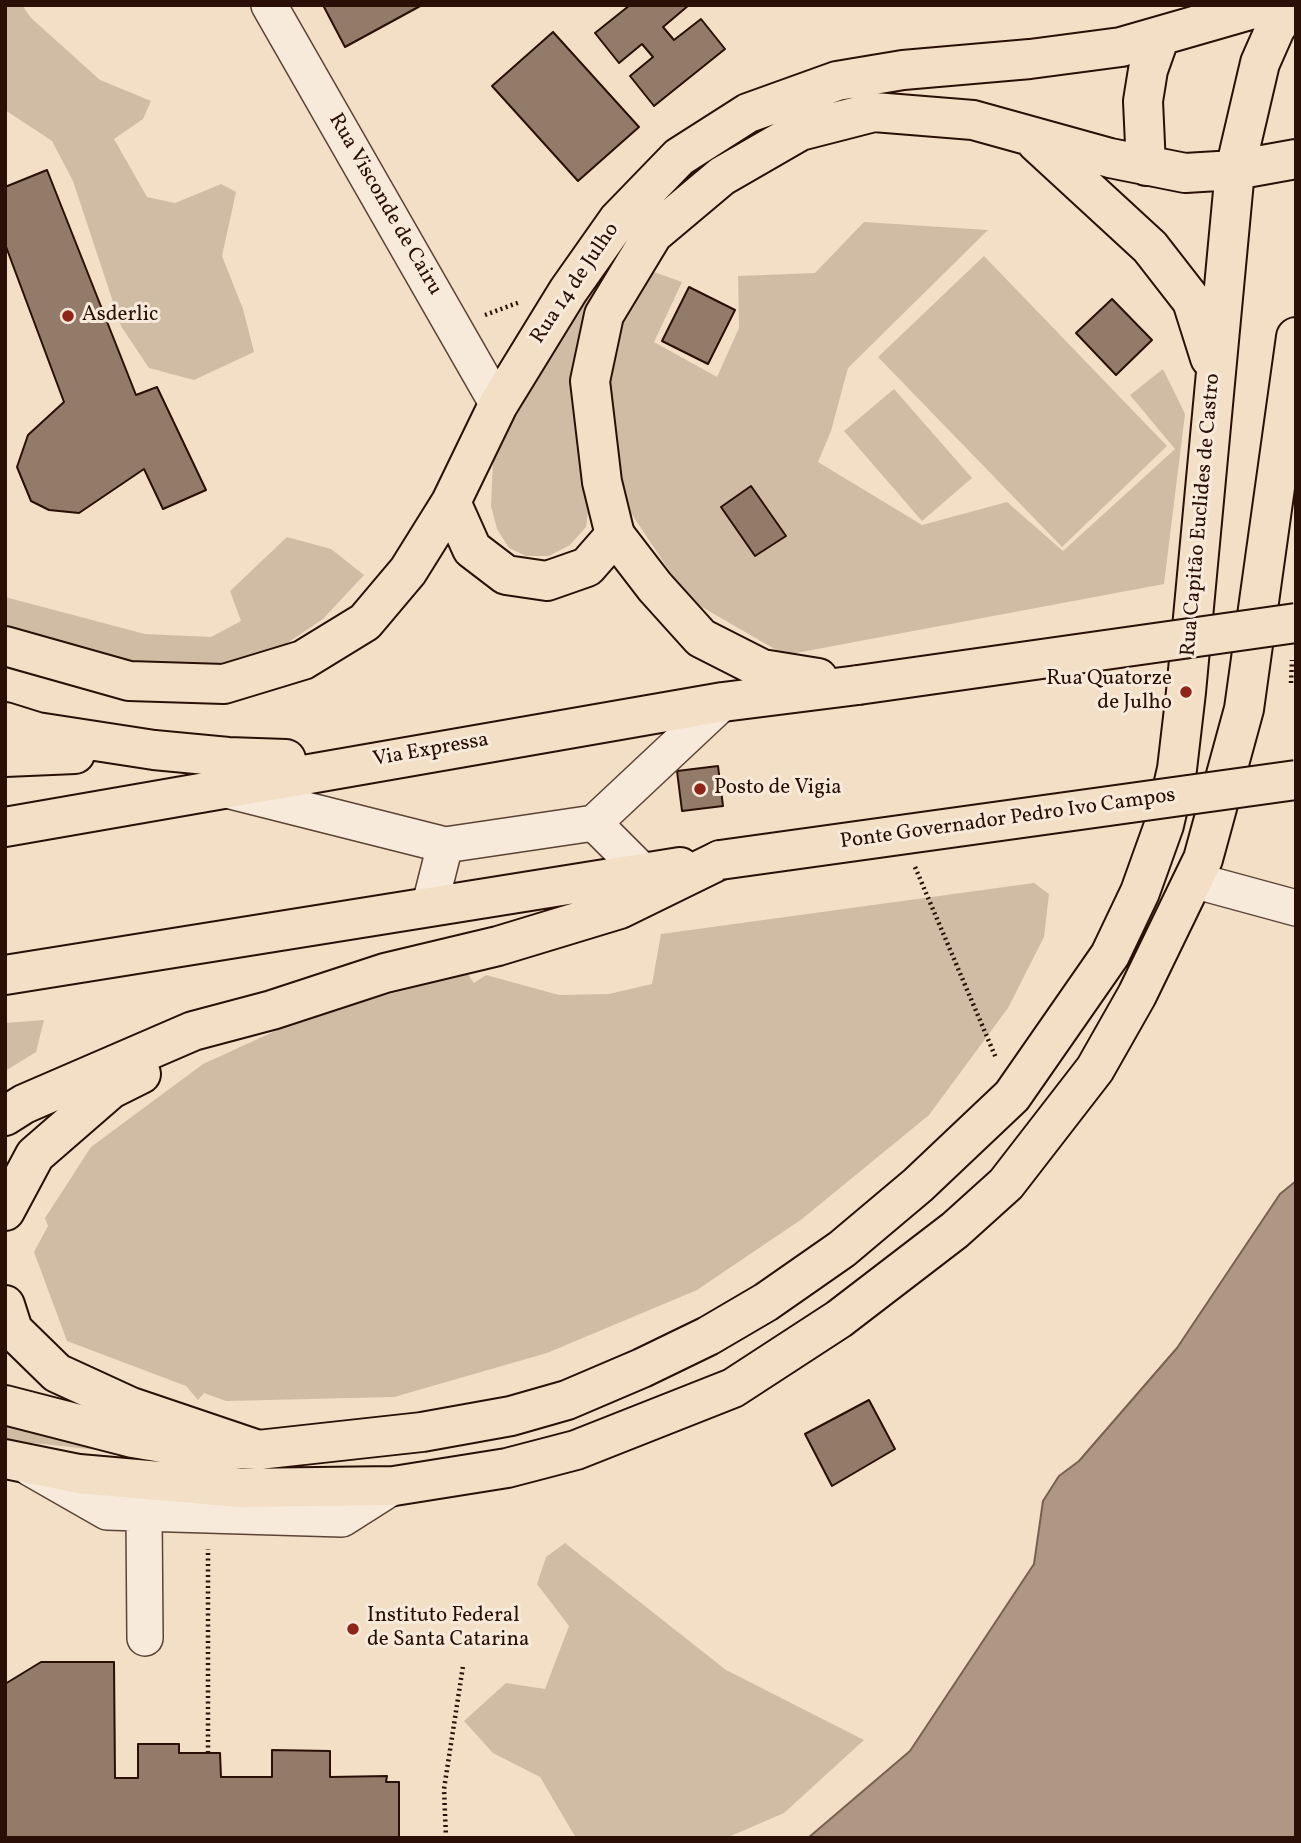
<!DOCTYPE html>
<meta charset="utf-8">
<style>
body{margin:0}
#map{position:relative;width:1301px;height:1843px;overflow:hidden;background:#f2dfc6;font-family:Vollkorn,serif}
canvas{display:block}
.frame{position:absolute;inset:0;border:7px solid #290f05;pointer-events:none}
</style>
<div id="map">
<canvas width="1301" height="1843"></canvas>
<div class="frame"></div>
</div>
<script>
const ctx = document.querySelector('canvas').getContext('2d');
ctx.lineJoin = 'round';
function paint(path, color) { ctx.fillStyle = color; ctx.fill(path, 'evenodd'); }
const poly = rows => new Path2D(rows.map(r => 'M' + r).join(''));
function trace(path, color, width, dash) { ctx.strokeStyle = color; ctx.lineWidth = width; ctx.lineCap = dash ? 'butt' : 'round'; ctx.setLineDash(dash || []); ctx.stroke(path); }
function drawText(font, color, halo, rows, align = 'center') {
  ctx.font = font + ' Vollkorn,serif'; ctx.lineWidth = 6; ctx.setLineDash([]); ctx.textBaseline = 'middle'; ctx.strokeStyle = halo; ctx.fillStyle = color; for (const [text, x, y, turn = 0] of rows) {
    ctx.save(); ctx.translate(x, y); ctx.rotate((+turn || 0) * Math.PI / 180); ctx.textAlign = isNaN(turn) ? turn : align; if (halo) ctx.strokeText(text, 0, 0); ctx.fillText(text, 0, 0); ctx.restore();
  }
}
paint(poly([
 [5,5,22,5,31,18,100,80,151,101,143,119,114,139,147,197,175,203,221,184,236,192,222,256,243,309,254,352,194,380,149,368,121,326,73,181,52,141,5,110],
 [779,124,592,311,590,499,586,527,570,545,549,556,526,556,509,548,497,529,491,506,493,460,511,412,577,296,689,167],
 [864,222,988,230,848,368,831,431,818,462,922,525,1007,502,1063,551,1175,449,1130,395,1163,369,1185,414,1164,584,785,655,688,599,631,513,606,440,612,317,643,268,682,282,654,342,717,377,739,328,738,276,815,273],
 [984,256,1167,446,1062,547,878,357],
 [894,389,972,478,922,521,844,431],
 [287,537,331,549,364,575,323,619,274,652,221,667,129,667,5,627,5,597,145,634,211,637,241,621,230,591],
 [1034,883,1049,894,1044,937,1008,1008,929,1115,802,1219,697,1290,547,1353,394,1397,226,1401,204,1393,198,1400,186,1386,67,1341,34,1252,48,1226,45,1218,91,1147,203,1064,306,1017,467,973,474,983,486,975,559,995,609,994,652,984,661,934],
 [44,1020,36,1052,5,1071,5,1023],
 [5,1425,107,1451,5,1440],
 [565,1543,726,1670,864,1740,784,1813,726,1838,576,1838,540,1777,493,1753,464,1721,506,1683,545,1689,569,1626,537,1584,546,1557]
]), '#d0bca5');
const water = poly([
 [1296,1181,1296,1838,808,1838,910,1751,1034,1564,1043,1501,1059,1476,1079,1461,1177,1348,1280,1194,1296,1181]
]);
paint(water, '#ae9884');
trace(water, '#796151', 2);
const building = poly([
 [323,5,422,5,345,47,323,5],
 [630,5,689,5,663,27,674,40,701,19,725,49,654,106,630,76,653,57,642,44,619,63,595,33,630,5],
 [553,32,639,127,578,181,492,86,553,32],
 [47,170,136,395,157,387,206,490,163,509,144,469,79,513,49,510,31,501,17,467,28,435,64,402,5,244,5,187,47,170],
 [689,287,735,310,708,364,662,341,689,287],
 [1112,299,1152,340,1116,375,1076,333,1112,299],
 [751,486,786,536,755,556,721,507,751,486],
 [718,766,723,806,682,811,677,771,718,766],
 [869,1400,895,1449,832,1486,805,1434,869,1400],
 [41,1662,114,1662,115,1778,138,1778,138,1744,179,1744,179,1753,220,1753,221,1777,272,1777,272,1750,330,1751,330,1777,387,1776,386,1782,399,1782,399,1838,5,1838,5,1684,41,1662]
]);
paint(building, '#927b69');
trace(building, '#290f05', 2);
const minor = poly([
 [269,5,498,405],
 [223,789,445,845,594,823,723,702],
 [594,823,644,873],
 [1193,880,1296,908],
 [429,908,445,845],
 [30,1468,107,1512,342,1519,394,1486],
 [144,1514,145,1638]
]);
const major = poly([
 [1036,142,1150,247,1192,301,1210,358],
 [1146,166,1143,101,1148,70,1159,39],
 [451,502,472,549,506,575,547,581,587,567,615,535,602,482,590,381,604,315,653,234,722,176,800,131,874,112,973,120,1110,158,1185,173,1235,170,1296,159],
 [5,646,129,681,224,684,303,660,365,622,408,571,451,502,498,405,568,291,618,220,679,157,748,113,837,81,903,70,1030,59,1121,47,1267,5],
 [5,1405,133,1438,192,1448,258,1450,422,1432,511,1416,567,1400,642,1368,708,1336,766,1302,842,1249,918,1185,1012,1096,1110,955,1140,892,1164,825,1177,769,1186,692,1235,170,1260,63,1275,29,1291,5],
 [5,1459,79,1474,240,1488,394,1486,507,1468,576,1450,733,1388,839,1319,955,1230,1006,1184,1095,1069,1137,995,1203,859,1244,709,1296,337]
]);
const highway = poly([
 [615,535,655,587,701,638,762,669,818,678],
 [5,722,37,732,154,750,228,757,286,759],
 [5,757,75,754],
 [5,827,723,702,858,685],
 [5,975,680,867],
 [5,1116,24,1104,193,1031,272,1010,385,973,498,946,620,909,720,860],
 [5,1211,35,1155,111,1089,141,1074],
 [5,1305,13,1330,57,1373,131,1407,258,1450]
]);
trace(minor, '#5b4335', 38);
trace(major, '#290f05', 42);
trace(highway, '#290f05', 42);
trace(poly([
 [485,315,520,302],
 [1291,683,1292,660],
 [915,867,996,1058],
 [208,1753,208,1549],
 [446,1838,444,1789,463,1666]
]), '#290f05', 4.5, [2, 3.5]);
trace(minor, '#f7eada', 35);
trace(major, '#f2dfc6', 38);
trace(highway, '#f2dfc6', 38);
const highwayBridge = poly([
 [858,685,1296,623],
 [720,860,1296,780]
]);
trace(highwayBridge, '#290f05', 42, []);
trace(highwayBridge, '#f2dfc6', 38);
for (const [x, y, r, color] of [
 [68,316,7,"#8f2418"],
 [1186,692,7,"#8f2418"],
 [700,789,7,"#8f2418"],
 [353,1629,7,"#8f2418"]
]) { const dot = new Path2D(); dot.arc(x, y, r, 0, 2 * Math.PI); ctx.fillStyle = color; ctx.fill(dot); trace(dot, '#f7eada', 2.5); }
drawText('21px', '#290f05', '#f7eada', [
 ["Rua Visconde de Cairu",384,205,60],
 ["Rua 14 de Julho",576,284,-56],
 ["Rua Capitão Euclides de Castro",1202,515,-85],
 ["Via Expressa",431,751,-10],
 ["Ponte Governador Pedro Ivo Campos",1008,820,-8]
]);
drawText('21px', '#290f05', '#f7eada', [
 ["Asderlic",82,316],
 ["Rua Quatorze",1172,680,"right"],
 ["de Julho",1172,704,"right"],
 ["Posto de Vigia",714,789],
 ["Instituto Federal",367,1617],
 ["de Santa Catarina",367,1641]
], 'left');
</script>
